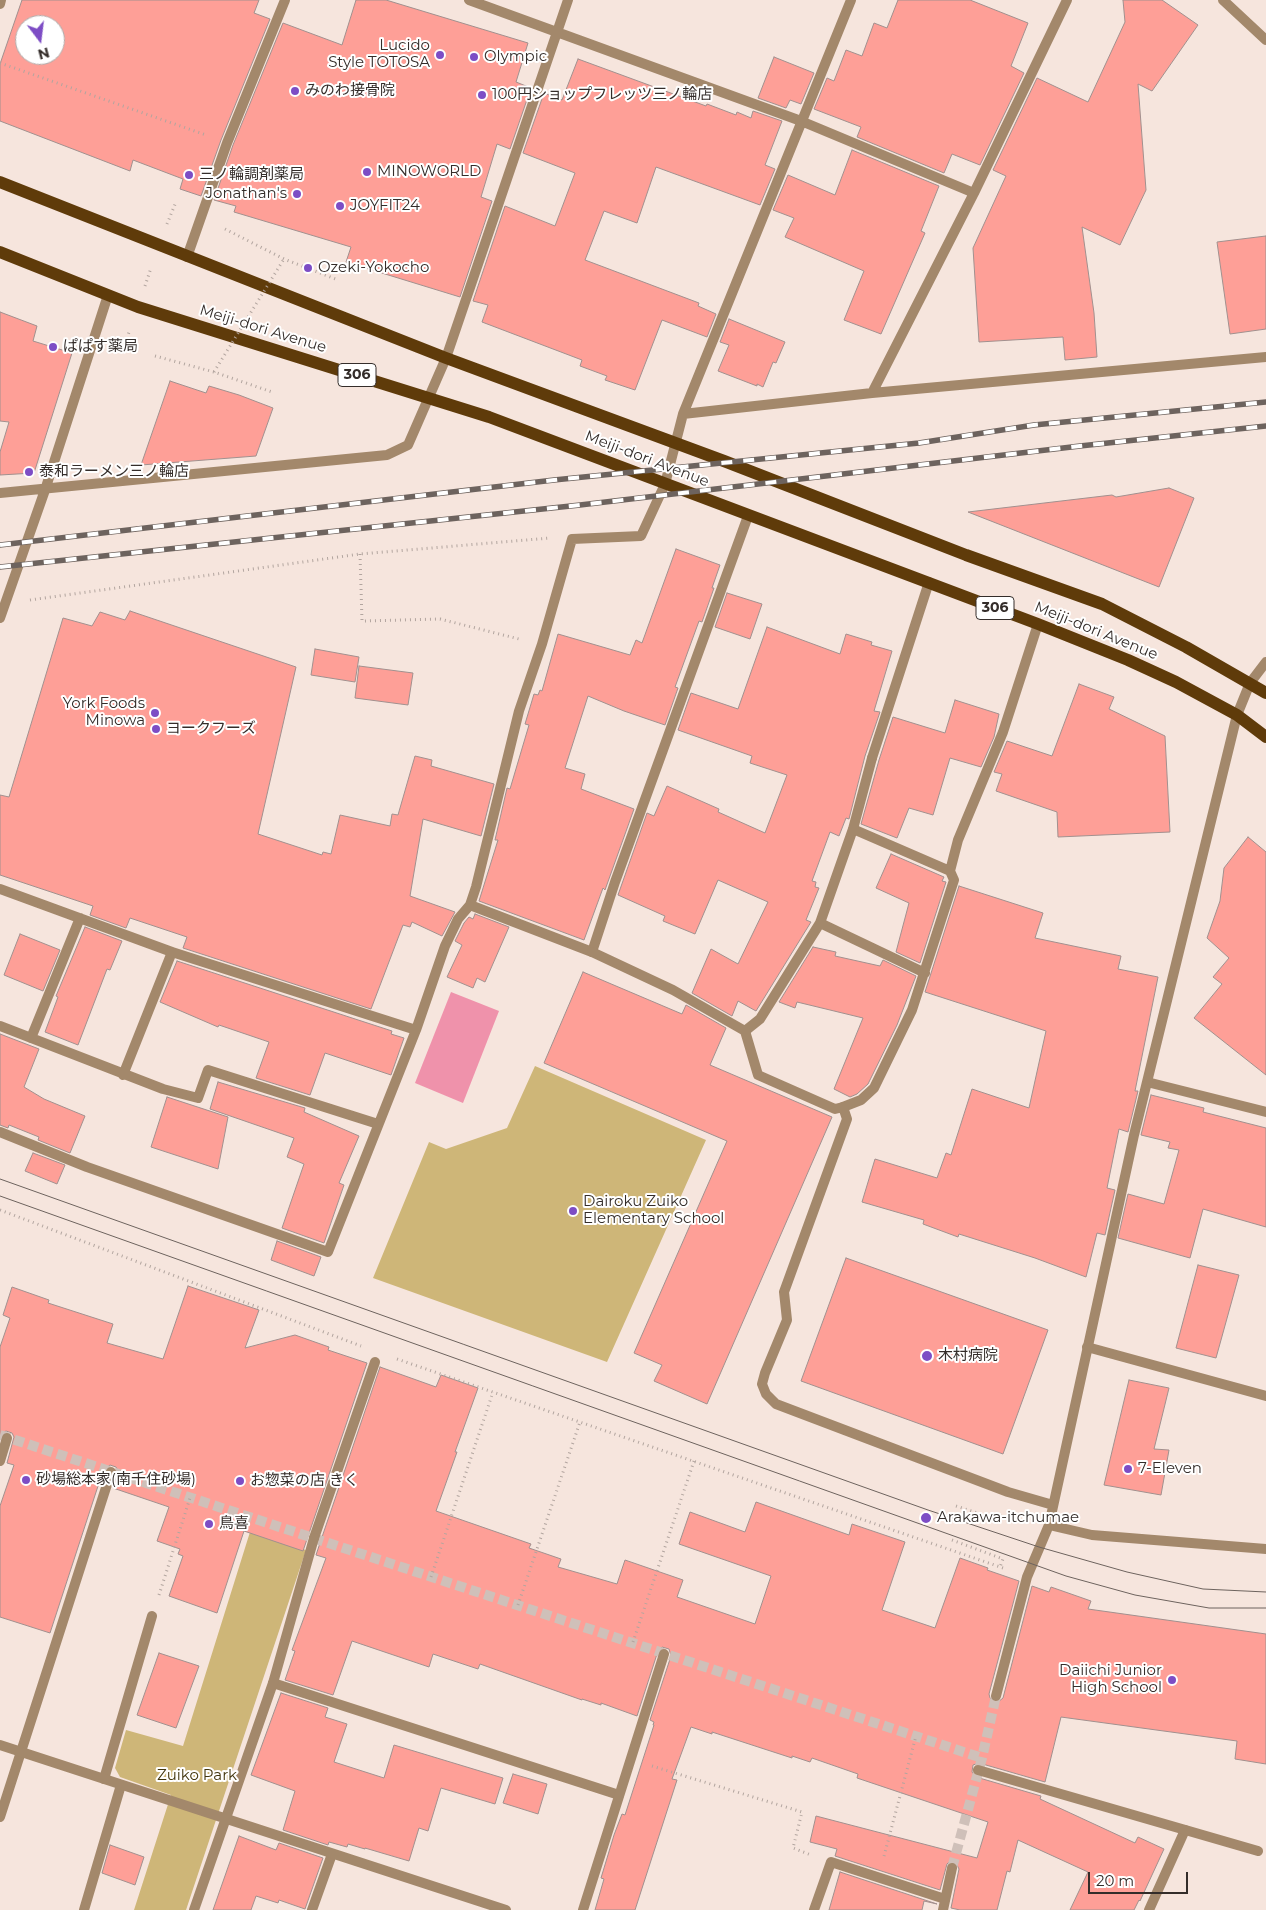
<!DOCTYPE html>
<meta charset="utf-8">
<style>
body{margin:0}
#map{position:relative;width:1266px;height:1910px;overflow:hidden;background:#f6e5dd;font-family:Montserrat,sans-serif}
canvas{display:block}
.north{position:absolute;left:15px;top:15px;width:50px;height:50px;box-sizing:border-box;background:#fff;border:1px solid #aeabaa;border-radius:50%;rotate:165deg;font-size:14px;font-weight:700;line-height:20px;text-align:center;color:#342d2a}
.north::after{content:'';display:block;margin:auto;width:18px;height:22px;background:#7d4dc5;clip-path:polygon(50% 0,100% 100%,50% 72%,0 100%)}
.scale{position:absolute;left:1088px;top:1872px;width:100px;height:22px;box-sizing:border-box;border:2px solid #342d2a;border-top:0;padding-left:6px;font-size:15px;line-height:18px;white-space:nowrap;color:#342d2a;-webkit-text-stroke:4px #fff;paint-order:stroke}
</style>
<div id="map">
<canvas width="1266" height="1910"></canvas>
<div class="north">N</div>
<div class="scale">20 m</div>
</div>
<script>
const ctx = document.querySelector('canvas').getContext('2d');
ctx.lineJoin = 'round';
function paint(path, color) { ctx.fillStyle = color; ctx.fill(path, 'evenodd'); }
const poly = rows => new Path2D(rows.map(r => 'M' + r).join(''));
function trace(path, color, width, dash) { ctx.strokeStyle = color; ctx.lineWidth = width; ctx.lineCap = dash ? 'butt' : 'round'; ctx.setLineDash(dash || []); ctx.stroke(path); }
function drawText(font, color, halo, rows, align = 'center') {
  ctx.font = font + ' Montserrat,"Noto Sans JP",sans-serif'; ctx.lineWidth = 4; ctx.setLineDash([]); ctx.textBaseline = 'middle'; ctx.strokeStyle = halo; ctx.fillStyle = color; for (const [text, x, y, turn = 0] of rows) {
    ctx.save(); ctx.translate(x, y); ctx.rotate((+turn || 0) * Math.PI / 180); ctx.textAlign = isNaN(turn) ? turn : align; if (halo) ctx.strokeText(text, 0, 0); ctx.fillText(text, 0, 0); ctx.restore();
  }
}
paint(poly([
 [535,1066,706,1140,607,1362,373,1278,429,1142,446,1149,507,1128],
 [250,1532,306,1550,186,1910,134,1910,171,1795,120,1777,115,1768,126,1730,183,1746]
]), '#ceb678');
paint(poly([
 [451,992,499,1011,463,1103,415,1083]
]), '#ef92ab');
const building = poly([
 [22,0,259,0,254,13,270,19,221,140,201,196,180,189,183,179,133,160,130,171,0,121,0,64,22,0],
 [25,25,55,25,55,55,25,55,25,25],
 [356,0,386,0,528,43,516,82,531,88,510,149,497,144,481,197,492,201,460,297,346,262,351,247,234,212,236,206,214,200,233,145,283,23,342,45,356,0],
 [898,0,970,0,1028,23,1011,66,1024,73,980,165,952,154,944,173,857,137,861,127,814,109,827,78,834,81,846,50,862,56,874,23,887,28,898,0],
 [1123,0,1162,0,1198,25,1152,91,1138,84,1146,190,1120,245,1082,227,1094,313,1097,357,1065,360,1063,337,979,342,973,248,1006,176,993,170,1037,78,1088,102,1125,22,1123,0],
 [774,57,814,73,801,104,790,100,786,108,758,98,774,57],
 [578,59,706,106,707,104,736,115,737,112,751,118,753,111,782,121,765,165,775,169,760,205,656,167,637,223,604,211,585,260,699,303,698,306,716,314,707,337,662,320,635,390,605,380,607,376,580,366,582,360,482,322,488,305,473,301,505,206,555,226,575,173,523,153,544,93,562,100,578,59],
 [852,150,939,186,921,231,925,233,881,334,844,320,864,271,785,237,794,218,773,210,788,175,835,195,852,150],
 [1266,236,1266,329,1230,334,1217,242,1266,236],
 [0,312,37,326,33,341,72,353,34,473,0,475,0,452,9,422,0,421,0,312],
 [729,319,785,342,776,363,773,362,763,387,757,384,757,386,718,371,729,345,720,342,729,319],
 [170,381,206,393,209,386,239,395,273,408,256,456,141,465,170,381],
 [1169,488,1194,498,1159,587,968,512,1112,495,1116,497,1169,488],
 [676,549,720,565,712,588,714,588,702,622,699,621,675,687,678,688,665,725,624,711,588,696,565,768,585,774,581,789,634,809,605,890,603,888,584,940,479,901,498,840,495,840,507,788,510,789,529,725,525,724,534,694,538,695,540,690,542,691,558,634,630,655,636,640,642,643,676,549],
 [727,593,762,604,750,639,715,627,727,593],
 [130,611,296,667,258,834,322,855,323,852,331,854,340,815,390,826,392,814,398,815,415,756,432,760,431,766,494,784,481,836,423,819,410,896,455,912,442,936,412,922,410,927,403,925,371,1009,183,948,187,937,130,918,126,928,90,915,93,906,0,875,0,795,9,797,63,618,92,626,100,612,125,620,130,611],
 [767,627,840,654,846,634,872,642,871,645,892,651,874,711,880,712,865,756,849,819,846,818,839,836,830,832,812,881,816,882,815,887,819,888,806,920,811,922,756,1011,738,1001,732,1016,692,993,711,949,738,964,768,902,718,880,695,934,663,921,665,916,618,895,647,813,654,816,667,786,719,809,718,812,765,833,787,775,750,763,752,756,678,730,691,693,738,709,767,627],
 [315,649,359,657,355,682,311,675,315,649],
 [359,666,413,673,408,705,355,698,359,666],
 [1079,684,1114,697,1109,709,1165,736,1170,832,1058,837,1057,812,996,791,1002,774,994,772,1007,741,1052,756,1079,684],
 [955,700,999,714,994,737,981,767,950,758,933,815,909,808,897,838,861,824,879,760,893,717,945,733,955,700],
 [1248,837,1266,852,1266,1075,1194,1018,1222,984,1213,977,1229,958,1207,938,1220,901,1224,868,1248,837],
 [891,854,944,877,942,881,946,882,920,963,896,952,909,903,876,888,891,854],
 [959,886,1043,913,1035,938,1121,956,1118,969,1158,977,1135,1091,1138,1091,1128,1132,1119,1129,1107,1188,1115,1190,1105,1235,1097,1233,1086,1277,1035,1258,959,1234,958,1237,923,1224,924,1220,862,1202,875,1159,937,1178,946,1153,951,1155,972,1089,1029,1108,1046,1031,925,992,959,886],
 [475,914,509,927,485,982,477,978,473,988,447,977,462,945,455,941,464,923,469,917,473,919,475,914],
 [85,927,122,941,110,970,107,969,78,1045,45,1032,58,997,56,996,85,927],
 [20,934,60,950,43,991,4,975,20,934],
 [813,947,836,952,835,956,880,966,883,960,916,976,897,1025,868,1084,857,1094,850,1097,834,1089,863,1018,797,1002,795,1008,779,1002,813,947],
 [177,961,392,1031,391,1034,404,1038,391,1075,325,1053,310,1095,256,1078,269,1042,219,1025,218,1027,160,1002,177,961],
 [583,972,682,1014,686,1005,726,1028,710,1065,832,1117,707,1404,654,1381,662,1365,634,1353,727,1141,544,1063,583,972],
 [0,1034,39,1049,24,1087,44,1099,85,1116,70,1153,38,1140,39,1137,9,1125,8,1128,0,1125,0,1034],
 [218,1082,305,1108,304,1112,359,1136,339,1183,344,1185,324,1243,282,1228,304,1164,287,1157,294,1138,210,1109,218,1082],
 [1151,1095,1204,1108,1203,1112,1266,1128,1266,1227,1203,1209,1190,1258,1118,1238,1128,1194,1164,1204,1179,1150,1168,1148,1170,1142,1141,1135,1151,1095],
 [167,1097,228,1117,218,1169,151,1147,167,1097],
 [33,1153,65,1165,57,1184,25,1171,33,1153],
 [277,1241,321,1257,314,1276,271,1260,277,1241],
 [846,1258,1048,1330,1003,1454,801,1381,846,1258],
 [1198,1265,1239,1275,1216,1358,1176,1348,1198,1265],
 [188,1286,259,1310,245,1348,295,1335,329,1347,328,1350,367,1363,303,1551,244,1531,217,1613,169,1596,183,1556,178,1554,180,1549,157,1541,169,1507,113,1488,118,1471,116,1467,110,1465,105,1469,99,1483,50,1633,0,1617,0,1506,14,1465,7,1463,14,1437,12,1433,6,1431,2,1433,0,1437,0,1347,10,1318,3,1315,12,1287,49,1300,48,1303,113,1324,107,1343,163,1359,188,1286],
 [380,1367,436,1387,441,1375,478,1388,455,1452,457,1452,436,1511,531,1544,529,1548,561,1559,558,1567,617,1584,625,1560,683,1580,677,1597,755,1624,771,1576,679,1544,690,1512,745,1532,756,1502,849,1535,852,1524,905,1542,882,1610,935,1628,960,1558,988,1568,987,1570,1019,1581,989,1694,990,1698,994,1702,998,1702,1003,1698,1032,1586,1049,1592,1051,1587,1091,1601,1088,1609,1266,1634,1266,1764,1235,1759,1237,1741,1061,1717,1045,1782,979,1763,973,1765,972,1772,976,1777,1041,1796,1040,1799,1135,1843,1138,1837,1164,1849,1140,1901,1139,1900,1134,1910,1070,1910,1088,1872,1018,1840,1010,1872,1007,1871,997,1910,960,1910,951,1908,959,1869,956,1863,950,1861,947,1864,940,1890,835,1856,837,1849,810,1842,816,1816,977,1858,988,1822,857,1778,858,1774,812,1758,810,1762,792,1756,792,1758,712,1732,712,1734,691,1727,672,1779,677,1780,635,1910,595,1910,604,1879,601,1878,614,1835,622,1814,625,1815,654,1725,653,1725,654,1722,650,1720,671,1656,669,1649,662,1647,658,1651,637,1716,601,1703,601,1705,582,1699,582,1700,480,1664,478,1669,433,1654,429,1667,352,1641,333,1695,285,1680,295,1651,292,1650,326,1558,316,1555,321,1540,380,1367],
 [1129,1380,1169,1388,1154,1449,1169,1450,1161,1495,1104,1485,1129,1380],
 [159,1653,199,1666,176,1728,137,1715,159,1653],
 [281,1693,328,1708,325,1717,347,1724,334,1762,384,1778,394,1745,503,1778,495,1804,441,1788,428,1831,419,1828,409,1861,365,1848,365,1849,348,1844,347,1847,329,1842,328,1845,283,1830,295,1791,251,1775,281,1693],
 [513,1774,547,1784,538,1814,503,1803,513,1774],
 [239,1836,276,1850,279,1843,323,1858,305,1909,279,1900,278,1903,256,1896,251,1910,213,1910,239,1836],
 [110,1845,144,1857,135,1885,102,1873,110,1845],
 [840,1872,937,1904,924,1901,922,1910,829,1910,840,1872]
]);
paint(building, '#fe9f97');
trace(building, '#a1908e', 1);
trace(poly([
 [0,1435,982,1758],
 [952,1868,982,1758,996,1696]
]), '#cfc0b9', 10, [10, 5]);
trace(poly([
 [0,63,206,135],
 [167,224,176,202],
 [225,229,284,259,338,280],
 [145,286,151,268],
 [124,348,130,329],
 [155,356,214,372,272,392],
 [360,554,362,621,440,619,519,639],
 [30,600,360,554,550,538],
 [0,1210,361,1346],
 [397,1359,1006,1569],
 [956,1506,999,1520,1001,1514],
 [952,1540,1003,1559,1000,1567],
 [431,1577,493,1392],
 [159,1595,190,1498],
 [518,1605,580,1422],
 [633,1642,694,1461],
 [652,1766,802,1812,793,1848,811,1855],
 [884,1856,916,1736]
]), '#b2a59f', 3, [1, 4]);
trace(poly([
 [853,829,950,871],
 [0,889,172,952,416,1030],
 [470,905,592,952,615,882,748,516],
 [820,923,925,973],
 [0,1026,163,1089,198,1098,208,1070,378,1124],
 [745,1031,760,1019,820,923,853,829,872,758],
 [31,1038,80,918],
 [123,1075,172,952],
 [843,1107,861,1100,874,1088,912,1010,954,880,950,871,958,840,1003,732,1038,624],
 [0,1132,87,1167,328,1252,416,1030,445,946,458,919,470,905,476,887,519,711,542,644,572,539,641,536,665,484],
 [1087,1347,1266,1396],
 [314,1538,375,1362],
 [273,1683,619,1795],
 [104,1779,152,1616],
 [0,1817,111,1472],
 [84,1910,121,1785],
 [312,1910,332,1854],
 [814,1910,831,1862,945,1899],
 [1149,1910,1185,1830]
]), '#a3886b', 10);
trace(poly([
 [469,0,801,121,974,193],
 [0,4,1,0],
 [187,257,227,143,285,0],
 [872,393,974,193,1067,0],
 [683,414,872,393,1266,357],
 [665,484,683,414,851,0],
 [0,493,387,455,408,445,446,358,568,0],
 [0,618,45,490,108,295],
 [872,758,929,582],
 [592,952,673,990,745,1031,758,1075,835,1109,843,1107,847,1119,784,1292,787,1320,765,1373,762,1384,766,1394,776,1404,1008,1492,1053,1505],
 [1147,1082,1266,1112],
 [0,1461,7,1438],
 [1049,1525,1092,1535,1266,1549],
 [996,1696,1027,1577,1049,1525,1134,1135,1237,715,1250,683,1266,662],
 [0,1745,506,1910],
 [978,1770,1258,1851],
 [194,1910,273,1683,314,1538],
 [583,1910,664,1654],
 [943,1910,952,1868]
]), '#a3886b', 10);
trace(poly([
 [1223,0,1266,40]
]), '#a3886b', 10);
trace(poly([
 [0,182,446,358,724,461,966,555,1102,604,1186,647,1266,693],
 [0,252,138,307,489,417,1038,624,1128,660,1176,682,1237,715,1266,737]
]), '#5f3b0a', 12);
trace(poly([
 [0,1179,928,1510,1039,1547,1127,1572,1203,1589,1266,1592],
 [0,1196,1066,1576,1135,1595,1209,1608,1266,1608]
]), '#6d635e', 1);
const rail = poly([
 [0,545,554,480,919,443,1034,425,1266,402],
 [0,567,580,505,1080,446,1266,426]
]);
trace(rail, '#6d635e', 5.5);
trace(rail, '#fff', 4, [11]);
trace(poly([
 [214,372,284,259]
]), '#b2a59f', 3, [1, 4]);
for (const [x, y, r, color] of [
 [440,55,5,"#7d4dc5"],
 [474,57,5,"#7d4dc5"],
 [295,91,5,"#7d4dc5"],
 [482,95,5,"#7d4dc5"],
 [367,172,5,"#7d4dc5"],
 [189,175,5,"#7d4dc5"],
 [297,194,5,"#7d4dc5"],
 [340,206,5,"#7d4dc5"],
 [308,268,5,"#7d4dc5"],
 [53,347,5,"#7d4dc5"],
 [29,472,5,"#7d4dc5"],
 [155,713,5,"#7d4dc5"],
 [156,729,5,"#7d4dc5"],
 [573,1211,5,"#7d4dc5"],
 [927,1356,6,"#7d4dc5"],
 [1128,1469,5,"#7d4dc5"],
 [26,1480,5,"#7d4dc5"],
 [240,1481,5,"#7d4dc5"],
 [926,1518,6,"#7d4dc5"],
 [209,1524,5,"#7d4dc5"],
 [1172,1680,5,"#7d4dc5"]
]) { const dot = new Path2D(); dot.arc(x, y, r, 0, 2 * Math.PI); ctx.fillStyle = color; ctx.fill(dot); trace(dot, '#fff', 2); }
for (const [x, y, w] of [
 [357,375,38],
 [995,608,38]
]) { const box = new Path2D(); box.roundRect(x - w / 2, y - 11.5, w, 23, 4); ctx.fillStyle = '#fff'; ctx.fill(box); trace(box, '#342d2a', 1); }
drawText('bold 14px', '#342d2a', null, [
 ["306",357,375],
 ["306",995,608]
]);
drawText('15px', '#342d2a', '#fff', [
 ["Lucido",430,46,"right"],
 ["Style TOTOSA",430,63,"right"],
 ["Olympic",484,57],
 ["みのわ接骨院",305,91],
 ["100円ショップフレッツ三ノ輪店",492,95],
 ["MINOWORLD",377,172],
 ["三ノ輪調剤薬局",199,175],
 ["Jonathan's",287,194,"right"],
 ["JOYFIT24",350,206],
 ["Ozeki-Yokocho",318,268],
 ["ぱぱす薬局",63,347],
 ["泰和ラーメン三ノ輪店",39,472],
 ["York Foods",145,704,"right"],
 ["Minowa",145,721,"right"],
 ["ヨークフーズ",166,729],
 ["Dairoku Zuiko",583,1202],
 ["Elementary School",583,1219],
 ["木村病院",938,1356],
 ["7-Eleven",1138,1469],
 ["砂場総本家(南千住砂場)",36,1480],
 ["お惣菜の店 きく",250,1481],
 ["Arakawa-itchumae",937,1518],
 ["鳥喜",219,1524],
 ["Daiichi Junior",1162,1671,"right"],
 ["High School",1162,1688,"right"]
], 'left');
drawText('15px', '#342d2a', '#fff', [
 ["Meiji-dori Avenue",263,329,17],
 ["Meiji-dori Avenue",647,459,21],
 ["Meiji-dori Avenue",1096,631,22]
]);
drawText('15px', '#42350d', '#fff', [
 ["Zuiko Park",197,1776]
]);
</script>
